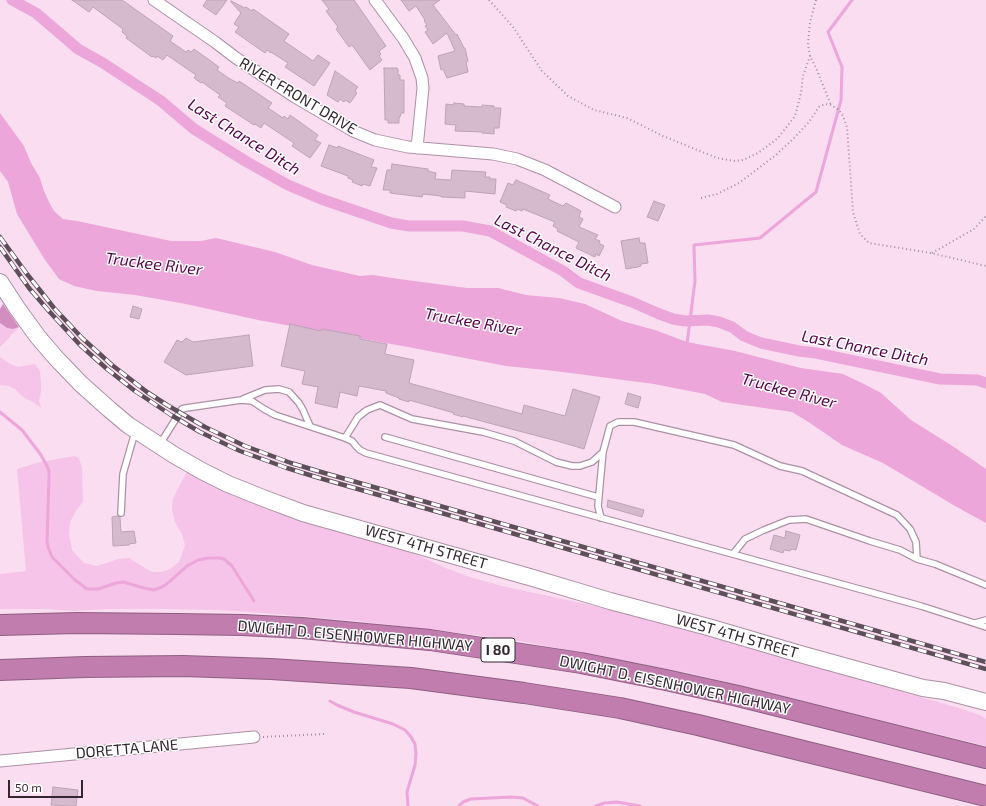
<!DOCTYPE html>
<style>
body{margin:0}
#map{position:relative;width:986px;height:806px;overflow:hidden;background:#faddf1;font-family:"Exo 2",sans-serif}
canvas{display:block}
.scale{position:absolute;left:8px;top:780px;width:75px;height:18px;box-sizing:border-box;border:2px solid #32272f;border-top:0;padding-left:5px;font-size:12px;line-height:14px;white-space:nowrap;color:#32272f;-webkit-text-stroke:3px #fff;paint-order:stroke}
</style>
<div id="map">
<canvas width="986" height="806"></canvas>
<div class="scale">50 m</div>
</div>
<script>
const ctx = document.querySelector('canvas').getContext('2d');
ctx.lineJoin = 'round';
function paint(path, color) { ctx.fillStyle = color; ctx.fill(path, 'evenodd'); }
const poly = rows => new Path2D(rows.map(r => 'M' + r).join(''));
function trace(path, color, width, dash) { ctx.strokeStyle = color; ctx.lineWidth = width; ctx.lineCap = dash ? 'butt' : 'round'; ctx.setLineDash(dash || []); ctx.stroke(path); }
function drawText(font, color, halo, rows, align = 'center') {
  ctx.font = font + ' "Exo 2",sans-serif'; ctx.lineWidth = 3; ctx.setLineDash([]); ctx.textBaseline = 'middle'; ctx.strokeStyle = halo; ctx.fillStyle = color; for (const [text, x, y, turn = 0] of rows) {
    ctx.save(); ctx.translate(x, y); ctx.rotate((+turn || 0) * Math.PI / 180); ctx.textAlign = isNaN(turn) ? turn : align; if (halo) ctx.strokeText(text, 0, 0); ctx.fillText(text, 0, 0); ctx.restore();
  }
}
paint(poly([
 [0,323,7,328,13,329,19,327,12,334,8,339,0,347],
 [0,357,10,364,18,367,35,364,40,371,41,384,41,392,39,401,41,408,33,402,23,397,15,389,9,386,0,385],
 [74,456,79,458,82,468,83,502,77,509,70,522,69,535,72,550,84,563,97,566,107,563,118,559,129,558,140,565,152,572,162,572,170,569,179,562,185,545,182,534,175,522,172,509,173,499,182,481,187,472,225,491,243,499,302,520,412,553,426,559,448,569,473,578,502,586,613,610,718,639,959,708,982,716,986,719,986,746,693,674,525,642,477,635,356,621,252,612,216,610,168,609,107,609,74,611,47,609,0,609,0,574,26,571,17,469,40,462]
]), '#f6c4e8');
paint(poly([
 [3,304,19,327,13,329,7,328,0,323,0,309]
]), '#d28ec0');
paint(poly([
 [0,113,24,146,31,163,40,178,44,191,49,202,54,211,63,219,77,221,171,241,201,241,216,238,275,252,312,265,360,276,373,275,399,279,467,288,498,288,526,295,559,298,585,304,622,321,655,330,687,342,735,351,801,368,843,374,864,384,881,393,911,420,954,447,986,469,986,523,955,506,883,463,842,445,810,423,792,412,722,402,705,394,654,384,555,371,506,366,408,347,258,320,186,304,135,295,97,291,74,286,59,279,45,260,17,214,8,182,0,171]
]), '#eca6d9');
trace(poly([
 [687,344,695,281,694,245,760,238,816,192,841,100,842,67,828,32,852,0],
 [0,412,22,430,41,455,47,466,49,471,49,478,47,541,48,547,52,557,75,580,87,589,98,589,116,583,123,582,144,588,154,590,162,587,168,583,187,566,198,560,208,558,219,558,224,559,232,566,254,601],
 [330,701,337,705,354,712,393,724,405,730,411,737,415,744,416,754,415,765,407,792,408,806],
 [459,806,463,802,471,799,511,797,523,798,538,806],
 [596,806,604,803,617,802,640,806]
]), '#eca6d9', 3);
trace(poly([
 [12,0,36,13,78,49,103,63,161,101,194,129,247,162,288,185,321,199,391,223,409,226,463,226,490,231,563,271,579,283,632,302,657,313,673,319,685,321,708,320,719,322,732,327,744,336,761,343,799,351,816,353,940,379,977,380,986,383]
]), '#eca6d9', 11);
const building = poly([
 [72,0,122,0,173,36,170,41,186,52,188,50,191,52,194,49,208,59,219,67,217,70,230,79,238,83,239,81,272,103,268,108,283,118,284,116,288,119,290,115,318,135,315,140,321,143,310,158,292,146,294,143,264,123,261,128,255,124,254,125,225,106,227,103,218,97,220,95,202,82,201,83,194,78,196,75,167,55,163,60,157,56,156,58,153,56,152,57,130,41,126,38,127,36,122,32,123,29,112,21,93,7,89,12,72,0],
 [207,0,227,0,216,15,203,6,207,0],
 [322,0,354,0,386,46,379,51,381,54,379,56,382,60,370,70,352,45,349,47,336,29,338,27,326,11,329,9,322,0],
 [401,0,440,0,433,5,456,35,457,34,464,48,465,48,468,61,466,62,468,72,447,78,443,69,441,70,438,56,455,51,447,33,433,44,425,32,428,30,425,26,427,25,424,21,425,20,416,6,409,11,401,0],
 [231,1,245,8,246,7,252,11,253,9,256,11,289,34,284,41,313,61,318,55,330,63,314,86,285,67,288,63,271,52,271,53,267,50,265,53,235,32,239,27,234,24,241,13,231,2,231,1],
 [384,68,397,68,397,69,398,69,398,75,400,75,400,80,404,80,404,113,401,113,400,117,399,117,399,123,388,123,388,120,385,120,384,68],
 [335,71,358,87,355,91,357,93,350,103,345,100,344,102,340,99,338,102,327,95,335,71],
 [454,103,464,104,464,106,482,107,482,105,494,106,494,108,501,108,499,128,494,128,494,134,482,133,482,132,455,131,456,125,445,124,446,104,454,105,454,103],
 [329,145,338,148,338,146,374,160,371,167,377,168,370,186,363,184,362,186,352,182,353,180,348,178,348,176,321,166,329,145],
 [392,164,428,169,428,171,436,173,435,179,451,180,452,170,486,172,485,177,490,177,490,179,496,179,495,194,465,191,465,198,441,197,441,196,423,194,422,197,390,193,390,190,383,190,387,170,391,170,392,164],
 [516,180,550,195,548,199,563,206,566,203,581,211,579,217,583,219,579,227,598,235,595,239,600,241,599,243,604,246,599,256,596,254,595,257,576,248,579,242,557,231,558,229,553,226,555,222,523,209,522,211,517,209,516,211,506,207,507,205,500,202,508,183,513,185,516,180],
 [654,201,665,205,658,221,647,217,654,201],
 [639,238,640,243,645,243,648,263,641,264,641,266,638,267,626,269,621,241,639,238],
 [133,306,142,309,139,319,130,317,133,306],
 [290,324,321,331,322,329,360,336,360,339,387,344,385,354,414,360,409,383,522,414,524,405,565,416,573,389,600,397,584,449,557,441,511,429,463,416,463,417,453,414,454,413,409,400,409,402,399,399,399,398,386,393,386,391,359,386,357,396,340,392,337,408,315,403,318,387,302,384,305,371,281,366,290,324],
 [249,335,253,366,186,375,164,362,177,340,182,342,186,338,193,342,249,335],
 [628,393,641,397,638,408,625,404,628,393],
 [608,500,644,510,642,517,607,507,608,500],
 [118,516,120,517,121,532,134,531,136,543,129,544,129,545,113,546,112,517,118,516],
 [786,531,800,535,796,550,792,549,790,551,784,550,783,553,770,549,774,535,785,538,786,531],
 [53,787,78,790,76,806,51,805,53,787]
]);
paint(building, '#d5b9cd');
trace(building, '#bea2b6', 1);
const lane = poly([
 [243,399,265,390,279,389,289,392,299,403,303,410,310,426],
 [385,437,598,497],
 [345,438,358,417,367,410,380,405,412,419,483,432,514,441,556,462,572,466,580,466,592,462,603,452,610,426,618,422,634,422,734,445,780,466,802,471,897,515,910,529,916,542,917,559,900,550,870,541,806,519,789,520,764,530,745,539,733,554],
 [160,444,182,409,186,408,241,400,252,401,264,409,275,415,345,438,352,441,356,446,360,450,366,453,921,606,986,627],
 [121,513,123,474,135,432],
 [601,518,598,506,603,452],
 [917,559,935,564,986,585],
 [975,623,986,620]
]);
const street = poly([
 [154,0,215,42,236,58,295,97,353,131,375,140,408,147,433,149,493,154,517,159,545,170,615,207],
 [375,0,403,38,415,58,422,78,423,88,417,148],
 [0,761,254,737]
]);
const secondary = poly([
 [0,282,17,308,38,337,56,358,81,384,109,409,128,425,174,455,202,471,228,484,263,498,303,513,533,578,610,601,708,627,800,654,923,688,944,691,986,702]
]);
const highway = poly([
 [0,625,77,623,177,624,243,625,302,628,430,640,581,663,666,680,738,696,986,758],
 [0,670,85,667,183,666,271,669,411,678,524,693,620,708,698,725,986,796]
]);
trace(lane, '#ac91a4', 8);
trace(street, '#ac91a4', 13);
trace(secondary, '#ac91a4', 18);
trace(highway, '#8e5f82', 22);
trace(poly([
 [489,0,513,27,542,71,568,96,594,110,627,118,663,136,717,158,735,161,743,160,758,153,778,138,795,116,801,93,803,76,810,56],
 [816,0,810,22,808,45,810,56,816,68,831,105],
 [701,198,717,194,739,183,776,155,794,138,809,122,819,107,825,104,831,105,839,110,843,116,847,127,853,212,860,234,869,243,931,253,986,266],
 [932,253,974,229,986,216],
 [263,737,324,734]
]), '#a38d9c', 2, [1, 3]);
trace(lane, '#fff', 5.5);
trace(street, '#fff', 11);
trace(secondary, '#fff', 16);
trace(highway, '#c07dae', 20);
const rail = poly([
 [0,237,27,274,54,308,82,338,112,365,147,392,167,405,205,427,245,446,291,463,321,472,986,662],
 [0,247,29,288,48,310,80,345,107,369,135,391,171,415,200,432,240,451,287,468,316,477,986,669]
]);
trace(rail, '#5e4f5a', 4.5);
trace(rail, '#fff', 3, [9]);
for (const [x, y, w] of [
 [498,650,34]
]) { const box = new Path2D(); box.roundRect(x - w / 2, y - 12, w, 24, 3); ctx.fillStyle = '#fff'; ctx.fill(box); trace(box, '#32272f', 1); }
drawText('bold 14px', '#32272f', null, [
 ["I 80",498,650]
]);
drawText('15px', '#32272f', '#fff', [
 ["RIVER FRONT DRIVE",298,96,31],
 ["WEST 4TH STREET",426,547,16],
 ["DWIGHT D. EISENHOWER HIGHWAY",355,636,5],
 ["WEST 4TH STREET",737,636,16],
 ["DWIGHT D. EISENHOWER HIGHWAY",675,685,12],
 ["DORETTA LANE",127,749,-5]
]);
drawText('italic 16px', '#550047', '#fff', [
 ["Last Chance Ditch",244,137,32],
 ["Last Chance Ditch",553,248,27],
 ["Truckee River",154,264,7],
 ["Truckee River",473,322,10],
 ["Last Chance Ditch",865,348,11],
 ["Truckee River",789,391,15]
]);
</script>
